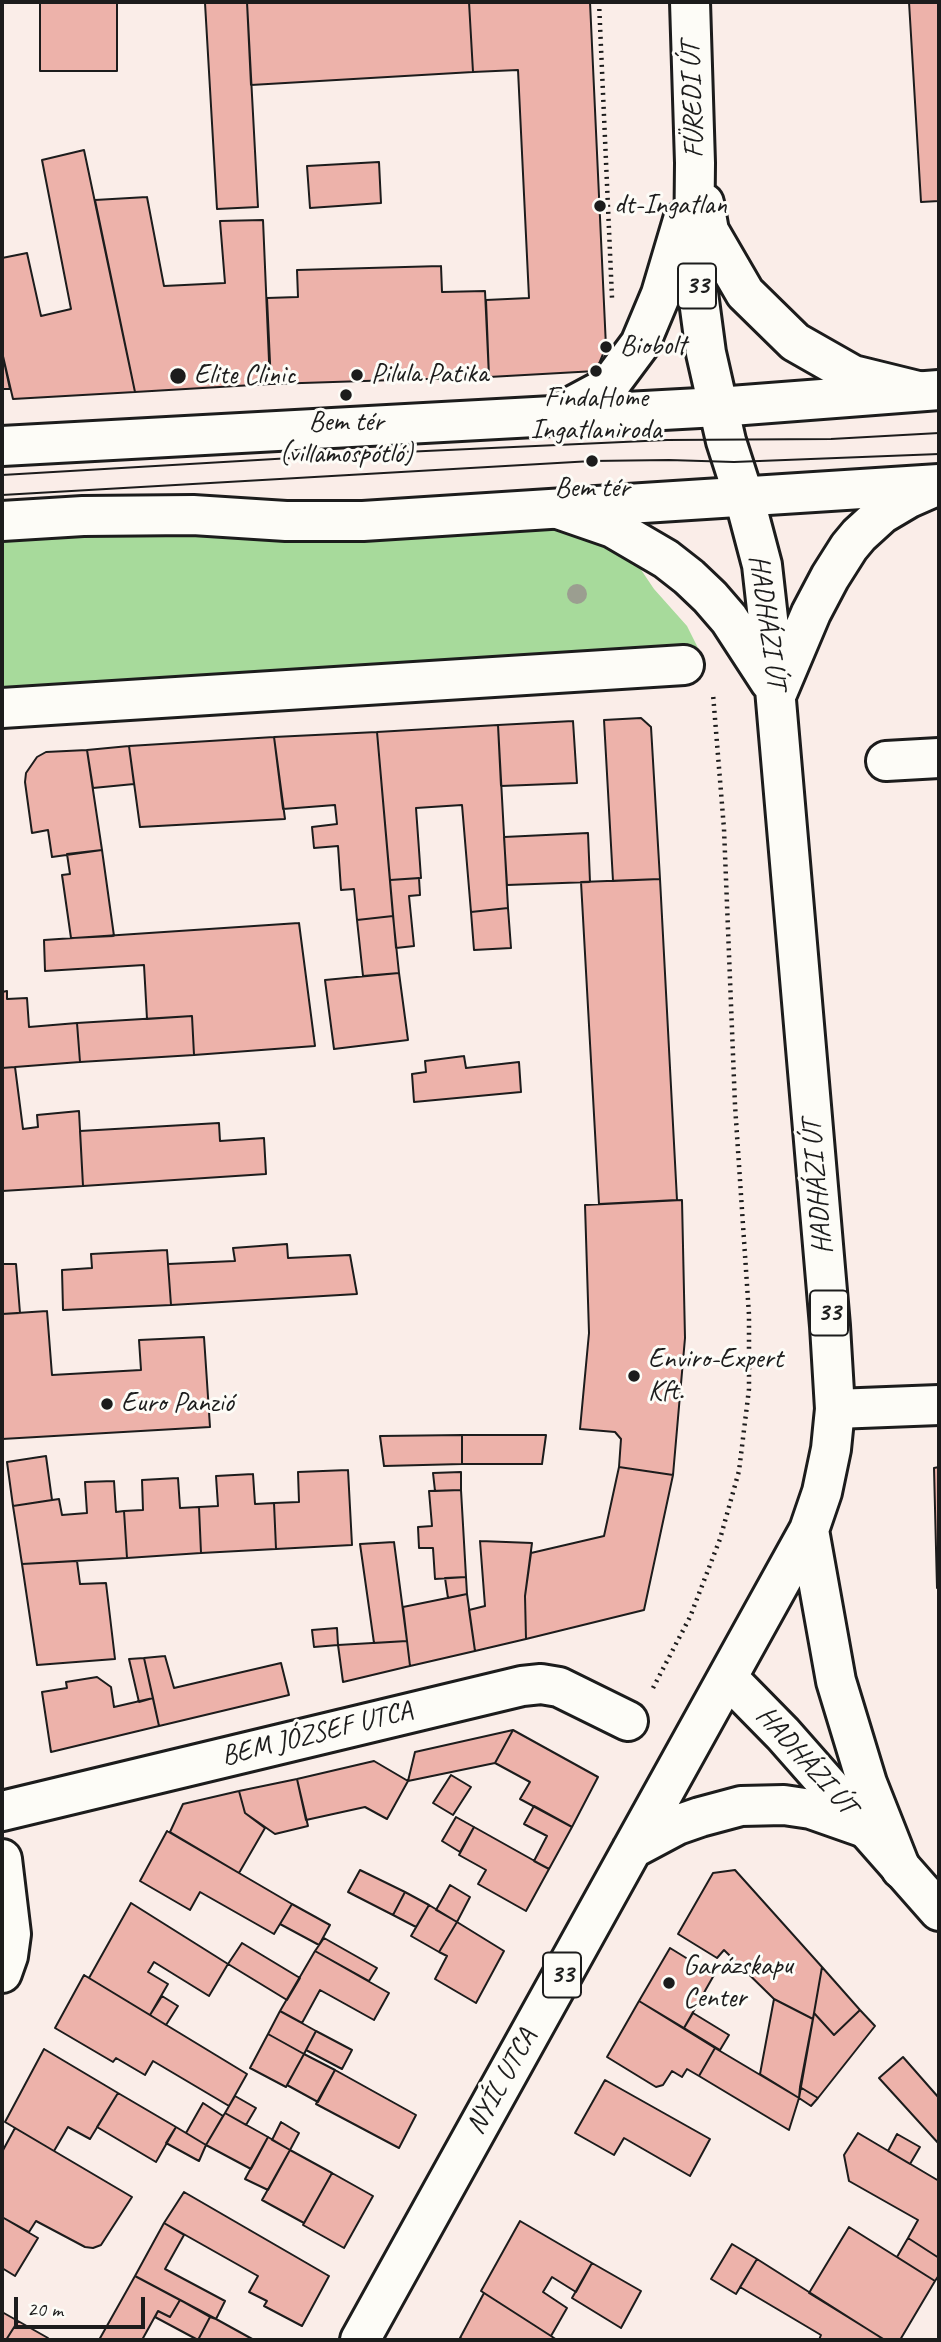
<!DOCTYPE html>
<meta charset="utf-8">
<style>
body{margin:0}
#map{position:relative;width:941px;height:2342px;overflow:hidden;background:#faede8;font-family:Caveat,sans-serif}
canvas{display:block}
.frame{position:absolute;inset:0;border:4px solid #1c1c1c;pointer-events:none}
.scale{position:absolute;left:14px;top:2297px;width:131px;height:32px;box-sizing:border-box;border:4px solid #1c1c1c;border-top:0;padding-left:9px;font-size:21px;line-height:24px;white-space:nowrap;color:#1c1c1c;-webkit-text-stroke:5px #fdfcf7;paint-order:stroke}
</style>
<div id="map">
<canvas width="941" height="2342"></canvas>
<div class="frame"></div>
<div class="scale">20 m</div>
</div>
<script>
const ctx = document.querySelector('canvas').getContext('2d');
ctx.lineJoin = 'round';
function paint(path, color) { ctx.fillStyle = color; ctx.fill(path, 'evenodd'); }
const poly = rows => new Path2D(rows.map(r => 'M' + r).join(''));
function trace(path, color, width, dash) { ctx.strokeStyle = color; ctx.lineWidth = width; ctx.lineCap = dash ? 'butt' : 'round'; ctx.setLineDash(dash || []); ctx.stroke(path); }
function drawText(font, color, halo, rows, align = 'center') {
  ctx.font = font + ' Caveat,sans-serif'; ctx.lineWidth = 6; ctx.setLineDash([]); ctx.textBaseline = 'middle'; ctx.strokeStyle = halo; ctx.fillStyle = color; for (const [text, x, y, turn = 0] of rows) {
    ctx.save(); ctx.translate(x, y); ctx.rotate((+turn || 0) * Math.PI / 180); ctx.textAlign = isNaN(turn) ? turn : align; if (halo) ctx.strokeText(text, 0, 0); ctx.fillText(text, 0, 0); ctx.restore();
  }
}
paint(poly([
 [2,521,613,528,654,589,687,626,706,664,2,708]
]), '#a7da9b');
const building = poly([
 [40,2,117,2,117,71,40,71,40,2],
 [225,2,247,2,258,207,217,209,205,3,225,2],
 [247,2,469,2,473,72,251,85,247,2],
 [469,2,590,2,606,347,596,371,489,377,486,300,529,298,518,70,473,72,469,2],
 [909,2,939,2,939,201,921,202,909,2],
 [84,150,135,392,13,399,2,352,2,258,27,253,41,316,71,309,42,160,84,150],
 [379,162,381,203,310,208,307,166,379,162],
 [147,197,164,286,225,283,220,221,263,220,270,384,135,392,95,200,147,197],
 [441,266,442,292,485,291,489,377,271,384,267,298,298,297,297,270,441,266],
 [2,352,10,389,2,389,2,352],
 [641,718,651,727,660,879,613,881,604,720,641,718],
 [573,721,577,783,501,786,498,725,573,721],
 [498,725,508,908,471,912,462,805,416,808,421,878,390,880,377,732,498,725],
 [377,732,393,916,357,920,354,889,341,890,338,846,314,848,312,827,337,824,335,805,283,809,274,737,377,732],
 [274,737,285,819,140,827,129,746,274,737],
 [129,746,134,784,93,788,87,750,129,746],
 [87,750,102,850,52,857,48,830,32,833,25,782,26,773,37,757,46,752,87,750],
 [588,833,590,882,507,885,504,837,588,833],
 [102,850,114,936,71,938,62,875,70,874,67,854,102,850],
 [419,878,420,895,409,896,414,946,396,948,390,880,419,878],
 [660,879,677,1200,599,1204,581,882,660,879],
 [508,908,511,948,474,950,471,912,508,908],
 [393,916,399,973,363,976,357,920,393,916],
 [299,923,315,1046,194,1055,192,1016,147,1019,144,965,45,971,44,940,299,923],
 [399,973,408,1040,334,1049,325,980,399,973],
 [7,991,7,999,27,998,29,1027,77,1023,80,1062,2,1068,2,992,7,991],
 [192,1016,194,1055,80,1062,77,1023,192,1016],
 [464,1056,466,1068,519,1062,521,1092,414,1102,412,1074,426,1072,425,1061,464,1056],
 [15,1067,23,1129,38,1127,37,1115,79,1111,83,1186,2,1191,2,1068,15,1067],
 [219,1123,220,1141,264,1138,266,1174,83,1186,80,1131,219,1123],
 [682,1200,685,1338,673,1475,619,1467,621,1439,615,1432,580,1429,589,1333,585,1205,682,1200],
 [287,1244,288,1258,350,1255,357,1294,171,1305,168,1264,235,1261,233,1248,287,1244],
 [167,1250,171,1305,63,1310,62,1270,92,1268,91,1254,167,1250],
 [2,1264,16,1264,20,1313,2,1314,2,1264],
 [47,1311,52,1375,141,1370,139,1340,204,1337,210,1427,2,1439,2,1314,47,1311],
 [462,1435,462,1464,384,1466,380,1436,462,1435],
 [462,1435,546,1435,542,1464,462,1464,462,1435],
 [46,1456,52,1500,13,1506,7,1462,46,1456],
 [619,1467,673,1475,644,1610,526,1639,525,1596,531,1553,604,1536,619,1467],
 [939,1467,939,1588,937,1588,934,1468,939,1467],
 [348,1470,352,1545,276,1549,274,1503,299,1502,298,1472,348,1470],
 [461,1472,461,1490,435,1491,433,1473,461,1472],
 [253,1474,255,1504,274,1503,276,1549,201,1553,199,1507,218,1506,216,1476,253,1474],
 [178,1478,180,1508,199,1507,201,1553,127,1558,124,1511,143,1510,142,1480,178,1478],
 [114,1481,116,1512,124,1511,127,1558,22,1564,13,1506,59,1499,62,1515,87,1513,85,1482,114,1481],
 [461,1490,466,1577,435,1579,433,1548,419,1548,418,1527,432,1526,429,1491,461,1490],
 [480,1541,532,1543,525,1596,526,1639,475,1651,469,1610,485,1606,480,1541],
 [394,1542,407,1641,374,1643,360,1544,394,1542],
 [77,1561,80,1584,106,1583,115,1659,37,1665,22,1564,77,1561],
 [466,1577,467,1594,448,1598,445,1578,466,1577],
 [467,1594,475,1651,410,1666,403,1607,467,1594],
 [337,1628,338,1645,314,1647,312,1630,337,1628],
 [407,1641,410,1666,343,1682,338,1645,407,1641],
 [165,1656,174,1688,281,1663,289,1695,159,1726,144,1658,165,1656],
 [144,1658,153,1698,139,1702,129,1659,144,1658],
 [97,1677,111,1687,114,1707,153,1698,159,1726,51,1752,42,1692,67,1688,66,1682,97,1677],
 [513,1730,598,1777,572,1827,520,1799,530,1782,495,1763,513,1730],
 [513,1730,495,1763,408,1781,415,1752,513,1730],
 [374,1761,408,1781,387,1819,365,1807,306,1820,297,1779,374,1761],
 [451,1775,471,1787,453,1815,433,1803,451,1775],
 [297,1779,308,1826,275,1834,245,1813,239,1791,297,1779],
 [239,1791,245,1813,265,1828,239,1873,170,1832,183,1804,239,1791],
 [534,1806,572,1827,549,1869,534,1861,547,1836,524,1824,534,1806],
 [456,1817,474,1827,460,1852,442,1841,456,1817],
 [474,1827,549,1869,526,1911,478,1884,486,1870,459,1855,474,1827],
 [167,1831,292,1904,274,1934,200,1892,190,1910,140,1881,167,1831],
 [360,1870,405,1892,393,1915,348,1892,360,1870],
 [735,1870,822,1967,813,2019,774,1999,724,1950,717,1958,678,1934,713,1873,735,1870],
 [450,1885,470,1897,457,1922,436,1910,450,1885],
 [405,1892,429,1905,416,1927,393,1915,405,1892],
 [131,1903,228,1964,209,1996,154,1962,148,1972,168,1984,150,2015,89,1978,131,1903],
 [292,1904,330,1925,319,1945,280,1924,292,1904],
 [429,1905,457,1922,439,1952,411,1936,429,1905],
 [457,1922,504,1951,476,2003,435,1979,447,1956,439,1952,457,1922],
 [324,1938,377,1968,369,1981,315,1951,324,1938],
 [242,1943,300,1978,287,2000,228,1964,242,1943],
 [670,1948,714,1975,684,2028,639,2001,670,1948],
 [315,1951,389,1993,374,2020,320,1990,302,2023,280,2011,315,1951],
 [822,1967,860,2010,834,2035,814,2013,822,1967],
 [84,1975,247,2074,229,2106,153,2061,145,2075,116,2058,113,2062,55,2028,84,1975],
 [162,1996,178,2006,166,2025,150,2015,162,1996],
 [774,1999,813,2019,799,2098,760,2074,774,1999],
 [639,2001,715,2048,699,2076,687,2069,682,2077,672,2071,663,2085,656,2087,607,2057,639,2001],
 [860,2010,875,2026,818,2098,800,2087,814,2013,834,2035,860,2010],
 [280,2011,316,2031,304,2054,268,2034,280,2011],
 [693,2013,729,2035,720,2050,684,2028,693,2013],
 [316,2031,352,2050,342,2069,306,2050,316,2031],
 [268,2034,304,2054,286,2087,250,2068,268,2034],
 [715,2048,799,2098,789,2130,699,2076,715,2048],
 [44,2049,118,2093,90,2139,68,2127,54,2151,5,2122,44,2049],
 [304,2054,335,2070,318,2102,287,2085,304,2054],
 [903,2057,939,2098,939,2144,879,2078,903,2057],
 [335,2070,416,2115,399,2148,316,2104,335,2070],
 [605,2080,710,2139,690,2176,624,2138,614,2155,575,2133,605,2080],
 [800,2087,818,2098,811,2106,799,2098,800,2087],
 [118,2093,176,2127,156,2162,97,2127,118,2093],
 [235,2096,256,2108,246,2125,225,2113,235,2096],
 [203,2103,223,2116,206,2145,186,2133,203,2103],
 [225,2113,268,2137,251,2169,206,2145,225,2113],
 [281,2122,299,2133,290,2150,272,2140,281,2122],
 [176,2127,206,2145,199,2161,166,2143,176,2127],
 [15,2128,132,2197,101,2245,93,2248,85,2247,36,2221,29,2232,2,2217,2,2152,15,2128],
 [858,2133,939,2181,939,2258,908,2238,918,2220,849,2181,844,2155,858,2133],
 [897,2134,920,2147,910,2164,888,2151,897,2134],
 [268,2137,290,2150,268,2190,245,2179,268,2137],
 [290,2150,332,2173,304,2223,262,2200,290,2150],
 [332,2173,373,2196,344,2248,303,2225,332,2173],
 [184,2192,329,2276,302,2326,264,2306,267,2301,249,2292,258,2276,164,2223,184,2192],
 [2,2217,38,2238,15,2276,2,2268,2,2217],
 [520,2221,592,2263,576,2292,552,2277,543,2292,567,2308,551,2336,481,2291,520,2221],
 [164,2223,184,2235,165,2269,225,2301,216,2319,135,2276,164,2223],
 [849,2227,935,2281,900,2340,885,2340,809,2293,849,2227],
 [908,2238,939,2258,939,2275,935,2281,897,2257,908,2238],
 [732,2244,757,2259,736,2294,711,2279,732,2244],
 [757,2259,883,2339,882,2340,819,2340,821,2335,740,2287,757,2259],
 [592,2263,641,2291,621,2328,572,2298,592,2263],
 [135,2276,180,2300,170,2317,158,2311,142,2340,99,2340,135,2276],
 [484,2293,551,2336,557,2340,464,2340,460,2338,484,2293],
 [180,2300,210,2317,198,2340,155,2317,158,2311,170,2317,180,2300],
 [2,2312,18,2321,6,2340,2,2340,2,2312],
 [210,2317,216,2319,254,2340,198,2340,210,2317],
 [18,2321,48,2338,47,2340,6,2340,18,2321]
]);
paint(building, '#edb2aa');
trace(building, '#1c1c1c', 2);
const minor = poly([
 [2,446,718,407,939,390],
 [2,521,83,516,193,515,286,521,363,521,939,484],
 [2,708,684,665],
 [886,761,939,758],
 [835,1409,939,1405],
 [728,1678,783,1734,939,1911],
 [2,1811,522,1686,541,1684,559,1687,628,1721],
 [2,1859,11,1934,8,1956,2,1973]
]);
const major = poly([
 [704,203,709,231,745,293,795,342,853,375,918,391],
 [554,416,608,387,640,344,661,294,683,220],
 [558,509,613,528,666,559,689,577,710,597,729,619,770,682],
 [778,691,811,613,830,577,849,547,859,535,882,514,909,498,939,485],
 [809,1530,836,1681,867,1783,901,1869],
 [632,1849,677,1825,700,1817,741,1806,784,1805,811,1809,868,1829],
 [360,2340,809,1530,822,1492,831,1449,835,1409,830,1326,772,654,762,565,744,497,726,441,706,353,694,263,695,163,690,2]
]);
trace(minor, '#1c1c1c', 44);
trace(major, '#1c1c1c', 44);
trace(poly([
 [599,2,612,298],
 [653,1688,690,1617,720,1539,739,1471,749,1389,749,1315,735,1105,724,829,713,694]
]), '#1c1c1c', 4.5, [2, 5]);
trace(minor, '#fdfcf7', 38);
trace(major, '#fdfcf7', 38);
trace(poly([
 [2,475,360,454,667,440,831,439,939,433],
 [2,495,592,461,669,460,734,462,939,454]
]), '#1c1c1c', 2);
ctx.fillStyle = '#9b9e90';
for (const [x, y] of [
 [577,594]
]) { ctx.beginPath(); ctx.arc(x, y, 10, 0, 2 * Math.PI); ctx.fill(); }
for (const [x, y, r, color] of [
 [600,206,7,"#1c1c1c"],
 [606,347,7,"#1c1c1c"],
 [596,371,7,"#1c1c1c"],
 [357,375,7,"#1c1c1c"],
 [178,376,9,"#1c1c1c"],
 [346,395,7,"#1c1c1c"],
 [592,461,7,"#1c1c1c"],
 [634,1376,7,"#1c1c1c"],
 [107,1404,7,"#1c1c1c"],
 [669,1983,7,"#1c1c1c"]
]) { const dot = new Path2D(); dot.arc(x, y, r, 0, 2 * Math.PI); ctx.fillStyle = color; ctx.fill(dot); trace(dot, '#fdfcf7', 2.5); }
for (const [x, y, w] of [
 [697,286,38],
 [829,1313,38],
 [562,1975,38]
]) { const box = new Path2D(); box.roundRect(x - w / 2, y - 22.5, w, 45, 5); ctx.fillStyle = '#fdfcf7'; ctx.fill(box); trace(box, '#1c1c1c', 2); }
drawText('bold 26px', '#1c1c1c', null, [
 ["33",697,286],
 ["33",829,1313],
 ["33",562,1975]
]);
drawText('28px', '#1c1c1c', '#fdfcf7', [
 ["FÜREDI ÚT",693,100,-92],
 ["HADHÁZI ÚT",767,622,82],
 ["HADHÁZI ÚT",818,1187,-95],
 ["BEM JÓZSEF UTCA",317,1734,-14],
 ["HADHÁZI ÚT",806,1761,48],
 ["NYÍL UTCA",502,2082,-61]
]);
drawText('28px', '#1c1c1c', '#fdfcf7', [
 ["dt-Ingatlan",614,206],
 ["Biobolt",620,347],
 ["Pilula Patika",371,375],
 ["Elite Clinic",194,376],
 ["FindaHome",596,399,"center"],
 ["Ingatlaniroda",596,431,"center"],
 ["Bem tér",346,423,"center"],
 ["(villamospótló)",346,455,"center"],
 ["Bem tér",592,489,"center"],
 ["Enviro-Expert",648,1360],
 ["Kft.",648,1392],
 ["Euro Panzió",121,1404],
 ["Garázskapu",683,1967],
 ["Center",683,1999]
], 'left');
</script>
